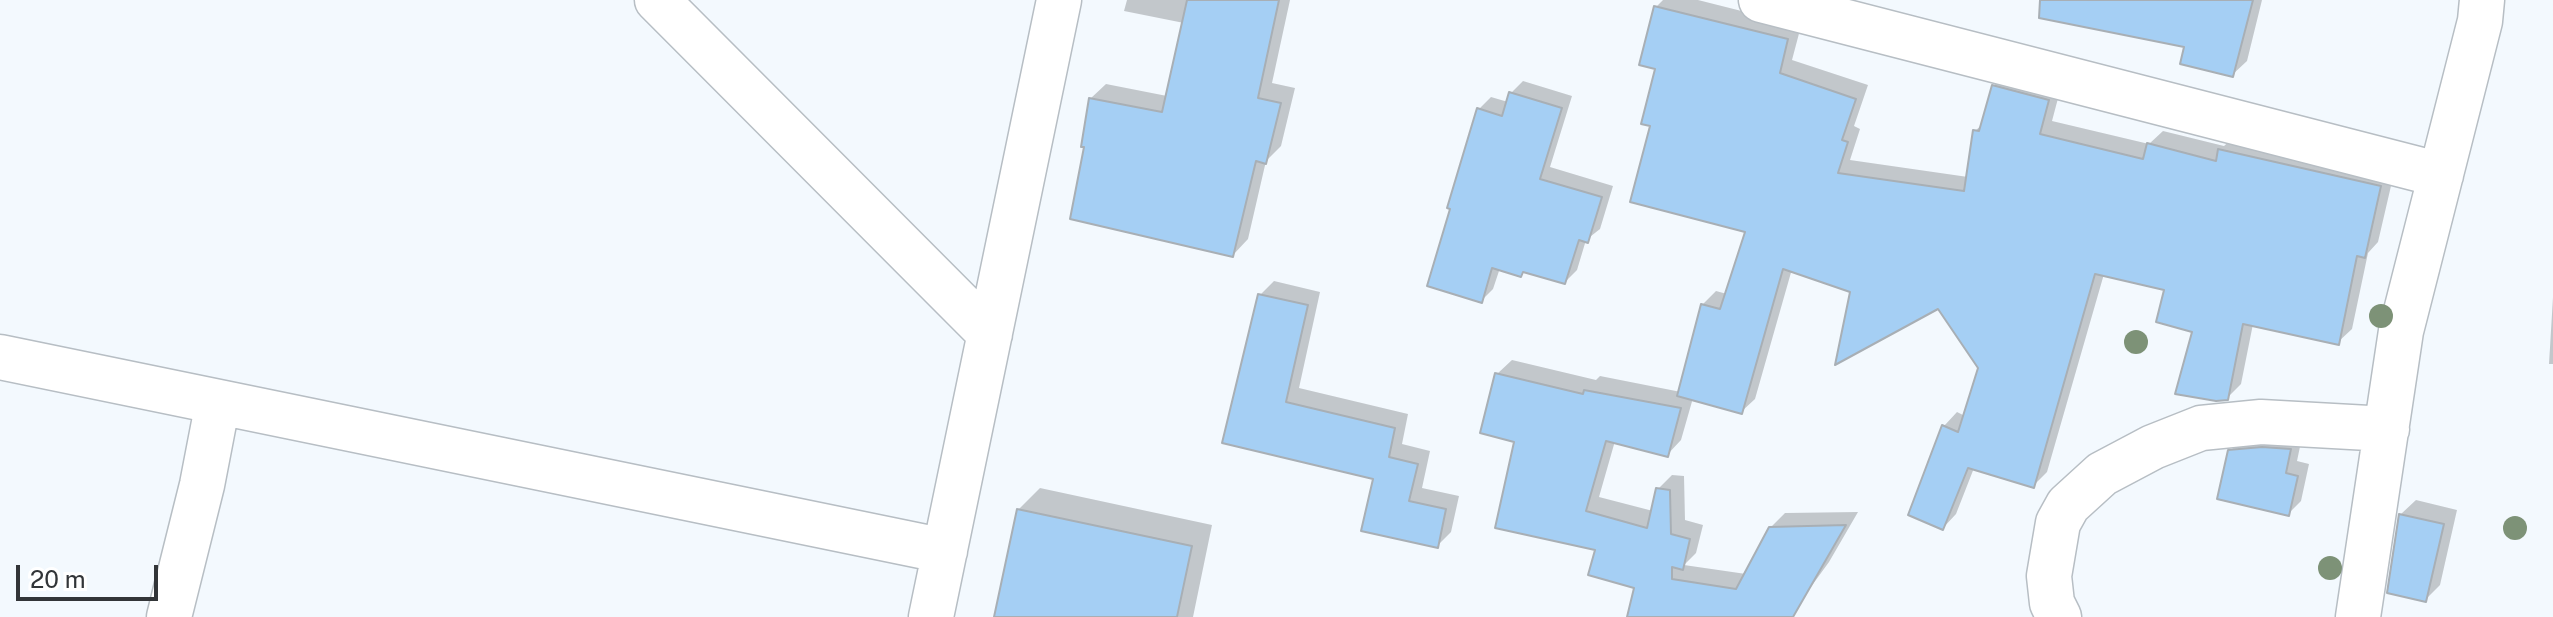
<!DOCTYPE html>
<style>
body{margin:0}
#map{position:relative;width:2553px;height:617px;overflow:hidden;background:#f3f9fe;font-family:"Public Sans",sans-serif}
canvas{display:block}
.scale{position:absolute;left:16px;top:565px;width:142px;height:36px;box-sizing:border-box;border:4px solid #323538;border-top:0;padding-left:10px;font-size:24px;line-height:28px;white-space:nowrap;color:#323538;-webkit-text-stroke:6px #fff;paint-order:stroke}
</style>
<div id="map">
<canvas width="2553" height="617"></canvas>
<div class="scale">20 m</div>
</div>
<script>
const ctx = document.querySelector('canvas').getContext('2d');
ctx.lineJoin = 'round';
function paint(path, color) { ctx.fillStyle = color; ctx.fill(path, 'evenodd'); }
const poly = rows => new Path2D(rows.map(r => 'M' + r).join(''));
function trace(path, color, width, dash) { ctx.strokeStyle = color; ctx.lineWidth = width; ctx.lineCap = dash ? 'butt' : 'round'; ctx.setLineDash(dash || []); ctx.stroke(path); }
paint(poly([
 [1127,0,1290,0,1272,83,1295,88,1281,146,1266,161,1248,239,1233,255,1087,145,1090,99,1106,84,1167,96,1184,23,1124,11],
 [1663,0,1698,0,1801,26,1792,60,1868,85,1854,126,1860,129,1850,160,1968,177,1975,131,1984,123,1993,86,2007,73,2061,87,2052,121,2149,144,2163,131,2224,146,2234,137,2394,173,2378,242,2368,253,2352,329,2338,342,2253,324,2241,384,2227,398,2194,331,2167,289,2104,274,2047,472,2033,486,1974,468,1956,514,1943,528,1910,514,1944,426,1957,412,1965,416,1980,368,1939,307,1852,290,1792,269,1755,399,1741,412,1693,398,1681,440,1667,455,1615,441,1599,497,1653,511,1658,489,1672,475,1684,476,1685,520,1703,525,1696,553,1684,565,1746,574,1770,528,1785,513,1858,512,1829,562,1789,617,1629,617,1636,586,1597,549,1516,441,1497,374,1512,360,1596,380,1600,376,1681,392,1702,305,1716,291,1727,294,1748,231,1653,125,1658,68,1642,64,1656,7],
 [2103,0,2262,0,2247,61,2232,75,2187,46],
 [1523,81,1572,96,1550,167,1613,186,1600,229,1586,240,1577,270,1565,282,1525,270,1521,274,1500,268,1493,289,1481,301,1479,109,1491,97,1508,102,1511,93],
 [1274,281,1320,292,1299,388,1408,414,1402,444,1430,451,1422,488,1459,496,1451,532,1437,546,1376,477,1225,441,1260,295],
 [2553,297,2553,364,2549,364],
 [2302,437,2297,461,2309,464,2301,501,2288,514,2230,451,2242,439],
 [1040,488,1212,525,1193,617,996,617,1018,510],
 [2416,500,2457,510,2440,585,2425,600,2389,592,2401,514]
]), '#0003');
const building = poly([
 [1187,0,1279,0,1258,98,1281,103,1266,164,1256,161,1233,257,1070,219,1084,147,1081,147,1089,98,1162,112,1187,0],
 [2040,0,2253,0,2233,77,2180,64,2184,47,2039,18,2040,0],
 [1654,6,1788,39,1780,73,1856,99,1842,140,1848,142,1838,173,1964,191,1973,130,1979,131,1992,85,2049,100,2040,134,2143,159,2147,143,2216,161,2218,149,2381,186,2365,258,2357,256,2339,345,2243,324,2228,400,2216,401,2175,394,2192,332,2156,322,2164,290,2095,274,2034,488,1968,468,1943,530,1908,515,1942,425,1958,432,1978,368,1938,309,1835,365,1850,292,1783,269,1742,414,1677,396,1701,304,1720,309,1745,232,1630,202,1650,126,1641,124,1655,69,1639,65,1654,6],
 [1509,92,1562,108,1540,179,1602,197,1588,243,1579,240,1565,284,1523,272,1521,277,1492,268,1482,303,1427,286,1450,209,1447,208,1477,108,1502,116,1509,92],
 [1258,294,1308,305,1286,402,1395,428,1389,457,1418,464,1409,501,1446,509,1438,548,1361,531,1373,479,1222,443,1258,294],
 [1495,373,1583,394,1584,390,1681,408,1668,457,1606,441,1586,511,1647,528,1656,488,1670,490,1671,534,1690,539,1683,570,1672,567,1672,579,1736,589,1769,527,1846,525,1793,617,1627,617,1634,588,1588,575,1595,550,1495,528,1514,442,1480,433,1495,373],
 [2262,447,2291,449,2286,473,2298,476,2289,516,2217,499,2228,450,2262,447],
 [1017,509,1192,546,1177,617,994,617,1017,509],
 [2399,514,2444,524,2426,602,2387,593,2399,514]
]);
paint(building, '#a5cff4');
trace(building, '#a8afb5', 2);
const minor = poly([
 [657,0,990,334],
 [1761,0,2441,175],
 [0,357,945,551],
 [169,617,202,485,218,402],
 [931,617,1059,0],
 [2059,617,2052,603,2049,576,2058,523,2068,505,2102,474,2153,447,2201,428,2261,422,2387,429],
 [2358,617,2401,331,2480,21,2482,0]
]);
trace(minor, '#b7bec4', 47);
trace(minor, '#fff', 44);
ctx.fillStyle = '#7d9277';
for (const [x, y] of [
 [2381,316],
 [2136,342],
 [2515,528],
 [2330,568]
]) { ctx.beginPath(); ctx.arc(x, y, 12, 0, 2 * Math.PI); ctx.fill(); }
</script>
